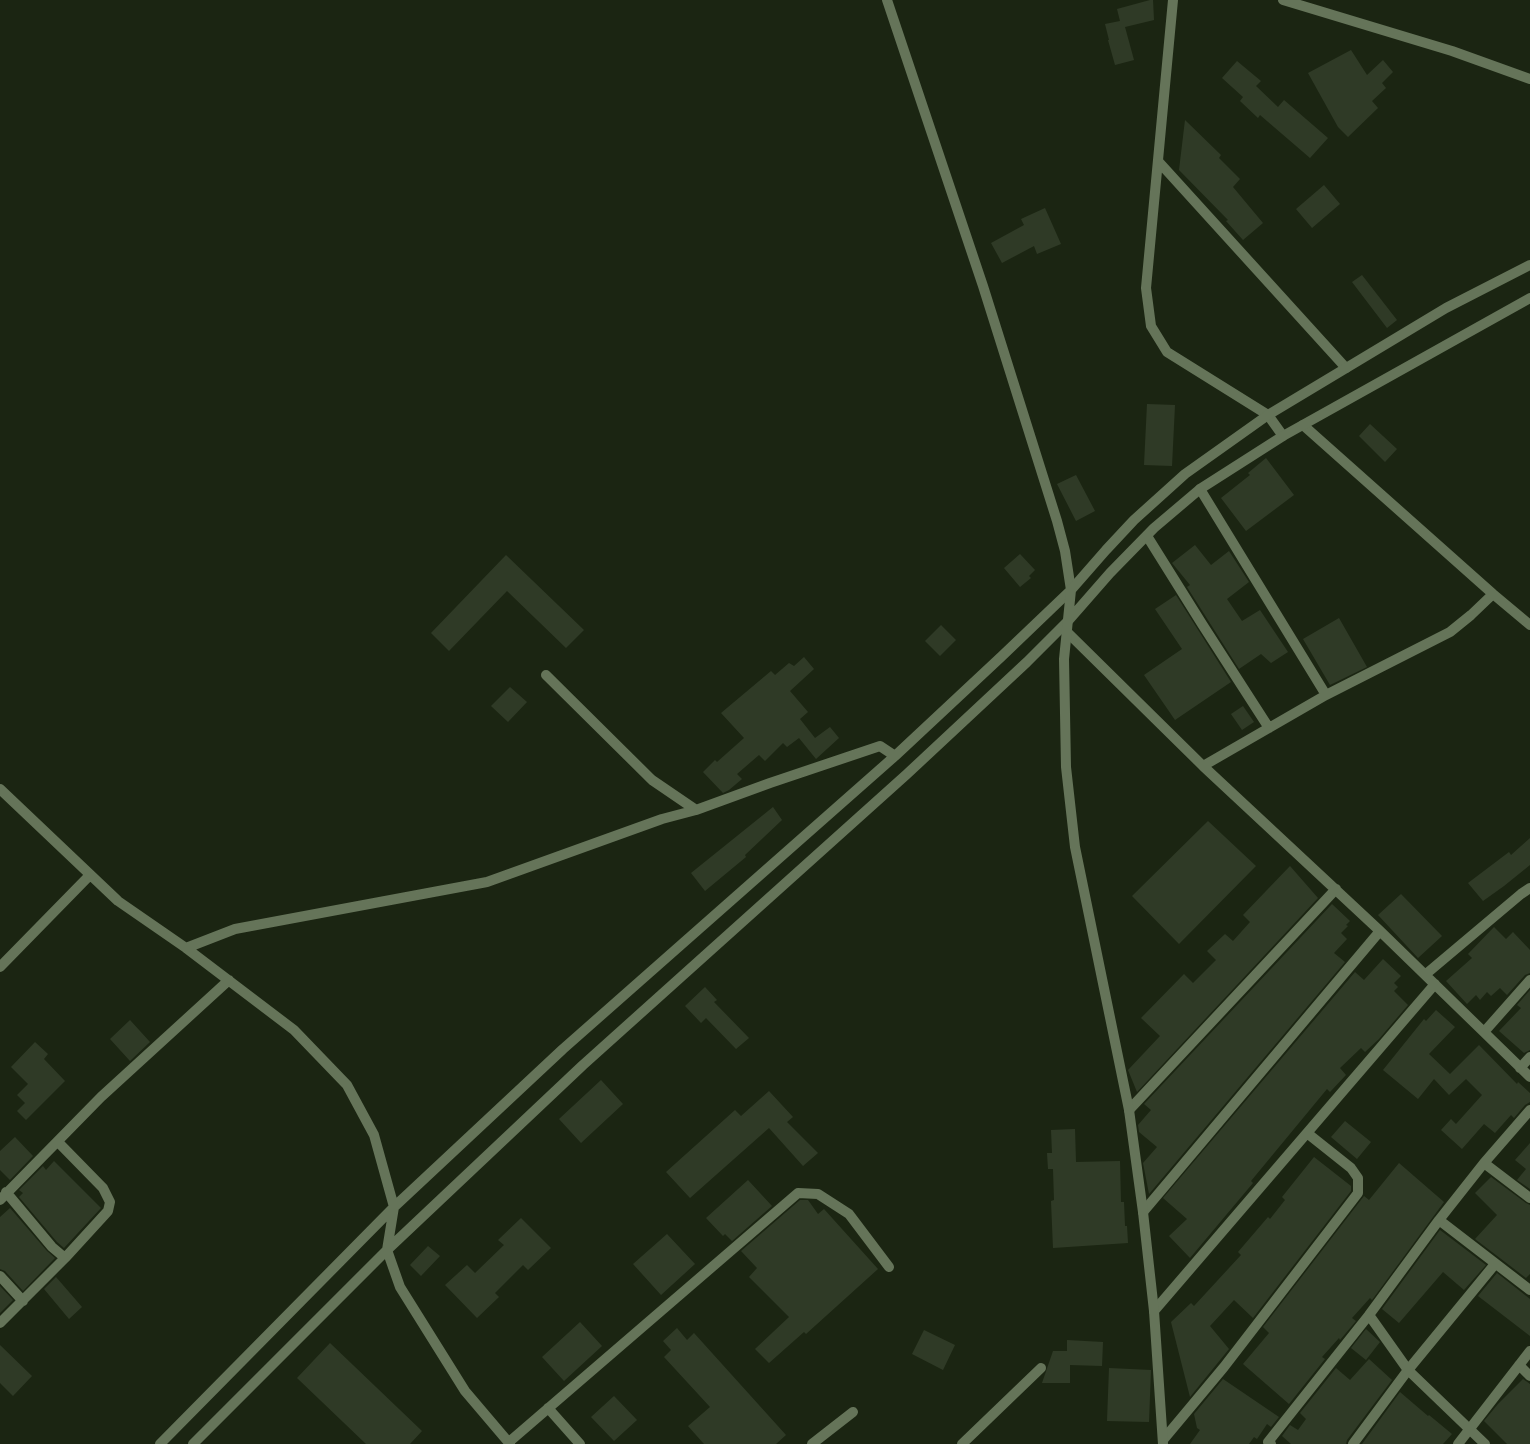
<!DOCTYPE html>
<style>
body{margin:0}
canvas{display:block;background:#1b2512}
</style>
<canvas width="1530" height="1444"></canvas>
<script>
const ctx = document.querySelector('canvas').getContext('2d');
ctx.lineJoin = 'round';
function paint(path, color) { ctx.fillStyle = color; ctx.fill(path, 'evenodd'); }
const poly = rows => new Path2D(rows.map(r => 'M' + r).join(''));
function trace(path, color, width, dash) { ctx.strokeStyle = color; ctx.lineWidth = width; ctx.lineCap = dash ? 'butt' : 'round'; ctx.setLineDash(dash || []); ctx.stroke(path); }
paint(poly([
 [1150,0,1153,0,1154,20,1125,27,1134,60,1115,65,1108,40,1109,40,1105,24,1120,21,1117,9],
 [1351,50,1367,75,1383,60,1393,72,1382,83,1386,88,1372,101,1378,108,1348,137,1338,127,1308,73],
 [1237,61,1261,81,1256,86,1278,107,1284,100,1328,138,1310,158,1260,115,1258,118,1240,101,1243,97,1222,78],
 [1185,120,1221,155,1219,158,1240,179,1233,187,1263,223,1243,240,1226,221,1228,220,1179,170],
 [1324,185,1340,204,1312,228,1296,209],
 [1045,208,1061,244,1037,254,1034,246,1002,263,991,243,1024,225,1021,219],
 [1362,275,1397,320,1387,328,1352,282],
 [1147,404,1175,405,1172,466,1144,465],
 [1370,424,1397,449,1385,462,1359,436],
 [1266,458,1294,495,1246,531,1221,498,1250,475,1248,473],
 [1076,475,1095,511,1076,521,1057,484],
 [1195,545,1211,565,1229,551,1249,582,1227,599,1242,621,1260,610,1288,652,1271,663,1261,654,1239,669,1187,587,1190,585,1172,563],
 [1020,554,1035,570,1029,576,1031,578,1020,587,1004,568],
 [506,555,584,630,566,648,507,591,449,651,431,633],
 [1176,595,1231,682,1175,720,1144,675,1182,649,1155,609],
 [1339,618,1367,667,1330,685,1303,639],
 [941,625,956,640,940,656,925,641],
 [804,657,814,669,790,691,808,712,800,719,815,738,830,727,839,738,816,759,799,738,787,747,783,743,765,761,759,755,737,774,742,779,729,790,723,793,703,772,715,760,717,762,744,738,721,713,771,671,775,675,789,663,794,666],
 [510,687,527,702,508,722,491,706],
 [1243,706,1254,722,1242,730,1231,714],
 [773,807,782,820,745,855,746,857,705,891,691,873],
 [1208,821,1256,866,1179,944,1132,896],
 [1530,838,1530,865,1504,886,1483,901,1468,883,1509,852,1511,855],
 [1290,866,1318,898,1137,1092,1128,1070,1160,1036,1141,1018,1184,974,1193,983,1216,960,1207,951,1225,934,1233,941,1250,922,1243,915],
 [1401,894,1442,936,1418,958,1378,915],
 [1332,904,1350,921,1346,925,1348,926,1341,933,1347,939,1334,953,1345,962,1149,1194,1143,1163,1157,1147,1139,1132,1138,1125,1151,1110,1144,1104],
 [1494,927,1506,939,1513,932,1530,950,1530,973,1525,975,1507,995,1500,988,1491,996,1487,992,1480,1000,1476,995,1467,1004,1446,981,1472,958,1468,954],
 [1383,959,1401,976,1394,983,1398,987,1394,991,1408,1005,1379,1039,1365,1052,1361,1048,1340,1068,1346,1075,1330,1092,1327,1089,1251,1181,1253,1183,1190,1258,1169,1236,1187,1219,1163,1198,1355,972,1364,980],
 [705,987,717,1000,714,1002,749,1038,736,1049,706,1018,701,1023,685,1006],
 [1530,990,1530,1050,1524,1053,1499,1031,1521,1008,1517,1005],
 [1436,1010,1455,1027,1429,1054,1450,1074,1479,1045,1517,1084,1518,1082,1530,1093,1530,1102,1525,1105,1514,1118,1511,1115,1495,1133,1484,1124,1462,1149,1441,1130,1451,1119,1456,1124,1482,1095,1466,1079,1449,1095,1434,1079,1418,1099,1383,1070,1424,1019,1426,1021],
 [130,1020,150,1042,130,1061,110,1039],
 [35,1042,48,1054,44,1059,65,1081,26,1120,17,1111,25,1103,17,1095,28,1084,11,1067],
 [601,1080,623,1104,581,1143,559,1119],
 [769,1091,793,1117,787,1122,818,1153,803,1166,769,1128,690,1198,666,1172,735,1110,741,1116],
 [1345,1121,1371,1142,1357,1159,1331,1137],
 [1075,1129,1076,1162,1120,1161,1121,1202,1124,1202,1125,1226,1127,1226,1128,1243,1053,1248,1051,1201,1054,1200,1053,1169,1048,1169,1047,1153,1052,1153,1051,1130],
 [15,1137,33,1156,10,1180,0,1170,0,1151],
 [1530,1143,1530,1189,1517,1180,1526,1169,1515,1160],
 [1314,1157,1351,1186,1351,1191,1253,1318,1234,1300,1210,1326,1229,1349,1190,1397,1171,1322,1191,1303,1194,1306,1241,1255,1238,1252,1268,1217,1270,1219,1285,1200,1282,1197],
 [54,1161,101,1208,64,1248,57,1242,19,1197,23,1193,19,1190,43,1166,46,1170],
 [1399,1163,1444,1202,1372,1300,1370,1298,1352,1318,1356,1321,1340,1340,1339,1338,1322,1357,1325,1359,1289,1404,1243,1364,1269,1333,1263,1327,1364,1196,1369,1200],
 [1491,1177,1526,1203,1530,1205,1530,1274,1526,1278,1475,1239,1497,1215,1475,1193],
 [748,1180,772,1206,732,1241,725,1234,723,1236,706,1218],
 [800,1200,808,1200,818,1214,824,1209,878,1269,806,1334,804,1332,769,1363,755,1349,789,1317,749,1277,757,1268,741,1251],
 [10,1208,47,1251,55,1258,23,1291,5,1271,0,1269,0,1217],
 [521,1218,551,1248,528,1270,523,1265,495,1293,499,1297,477,1318,445,1285,467,1265,475,1273,504,1245,498,1240],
 [1440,1230,1486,1265,1464,1290,1443,1272,1399,1323,1382,1309],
 [667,1234,695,1264,661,1295,633,1264],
 [428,1246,440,1256,421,1276,410,1265],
 [1497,1273,1530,1299,1530,1336,1478,1296],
 [56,1277,82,1307,69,1319,44,1289],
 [0,1286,13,1300,0,1313],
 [580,1322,602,1346,564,1381,542,1357],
 [677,1328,687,1340,694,1333,786,1435,776,1444,704,1444,688,1426,710,1407,664,1357,671,1350,663,1341],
 [1366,1329,1380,1342,1366,1360,1351,1348],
 [924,1330,955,1345,943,1370,912,1354],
 [1067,1340,1103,1342,1102,1366,1070,1365,1070,1383,1042,1383,1053,1351,1067,1351],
 [330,1343,422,1431,410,1444,366,1444,297,1378],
 [0,1345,32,1376,13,1396,0,1383],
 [1369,1359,1392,1380,1347,1440,1346,1444,1291,1444,1282,1436,1290,1425,1298,1430,1306,1419,1300,1413,1336,1368,1350,1380],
 [1109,1368,1151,1370,1149,1422,1107,1421],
 [1223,1379,1279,1417,1271,1427,1267,1424,1257,1439,1254,1437,1249,1444,1190,1444,1200,1430,1197,1428,1194,1414],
 [1523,1379,1530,1384,1530,1444,1507,1444,1484,1421,1498,1404],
 [1400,1392,1428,1416,1429,1415,1452,1434,1443,1444,1362,1444],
 [614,1396,637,1420,614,1441,591,1417]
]), '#2f3a26');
trace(poly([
 [1173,0,1146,288,1151,326,1167,352,1268,415,1283,436],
 [1283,0,1452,51,1530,79],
 [1158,161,1346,368],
 [1303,425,1493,594,1530,625],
 [1200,489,1326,695,1203,766],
 [1147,536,1202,624,1269,728],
 [1068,633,1203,766,1380,931,1530,1077],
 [546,675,652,780,696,810],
 [1326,695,1450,632,1471,615,1493,594],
 [0,789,118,901,186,948,294,1030,347,1085,374,1135,394,1207,387,1250,400,1287,465,1391,510,1444],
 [186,948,235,929,487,882,662,819,696,810,770,783,880,746,895,756],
 [0,967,90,875],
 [1426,974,1521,894,1530,888],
 [1484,1032,1530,980],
 [1520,1068,1530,1057],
 [1129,1110,1336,889],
 [1484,1163,1530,1198],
 [6,1192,52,1247,65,1258],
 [0,1200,101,1097,229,980],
 [1143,1212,1380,931],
 [1439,1220,1530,1290],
 [0,1276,23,1301],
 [1154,1311,1435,984],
 [1369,1315,1408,1370,1485,1444],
 [0,1323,65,1258,108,1211,110,1202,103,1188,58,1142],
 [1519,1365,1530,1376],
 [548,1408,580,1444],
 [1163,1440,1224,1367,1358,1193,1358,1178,1351,1168,1307,1133],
 [509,1442,798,1193,818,1194,849,1214,889,1267],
 [160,1444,394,1207,563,1049,895,756,1002,656,1071,590,1065,551,1057,521,983,286,887,0],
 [193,1444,387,1250,583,1065,907,774,1027,662,1068,621],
 [812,1444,853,1412],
 [962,1444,1041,1368],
 [1271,1444,1268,1442,1369,1315,1439,1220,1484,1163,1530,1110],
 [1353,1444,1408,1370,1495,1264],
 [1458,1444,1530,1351]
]), '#657459', 10);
trace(poly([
 [1068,621,1110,573,1154,528,1200,489,1283,436,1530,298],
 [1163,1444,1154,1311,1143,1212,1129,1110,1075,847,1066,767,1064,659,1071,590,1106,550,1134,520,1185,474,1268,415,1446,308,1530,265]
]), '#657459', 10);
</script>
